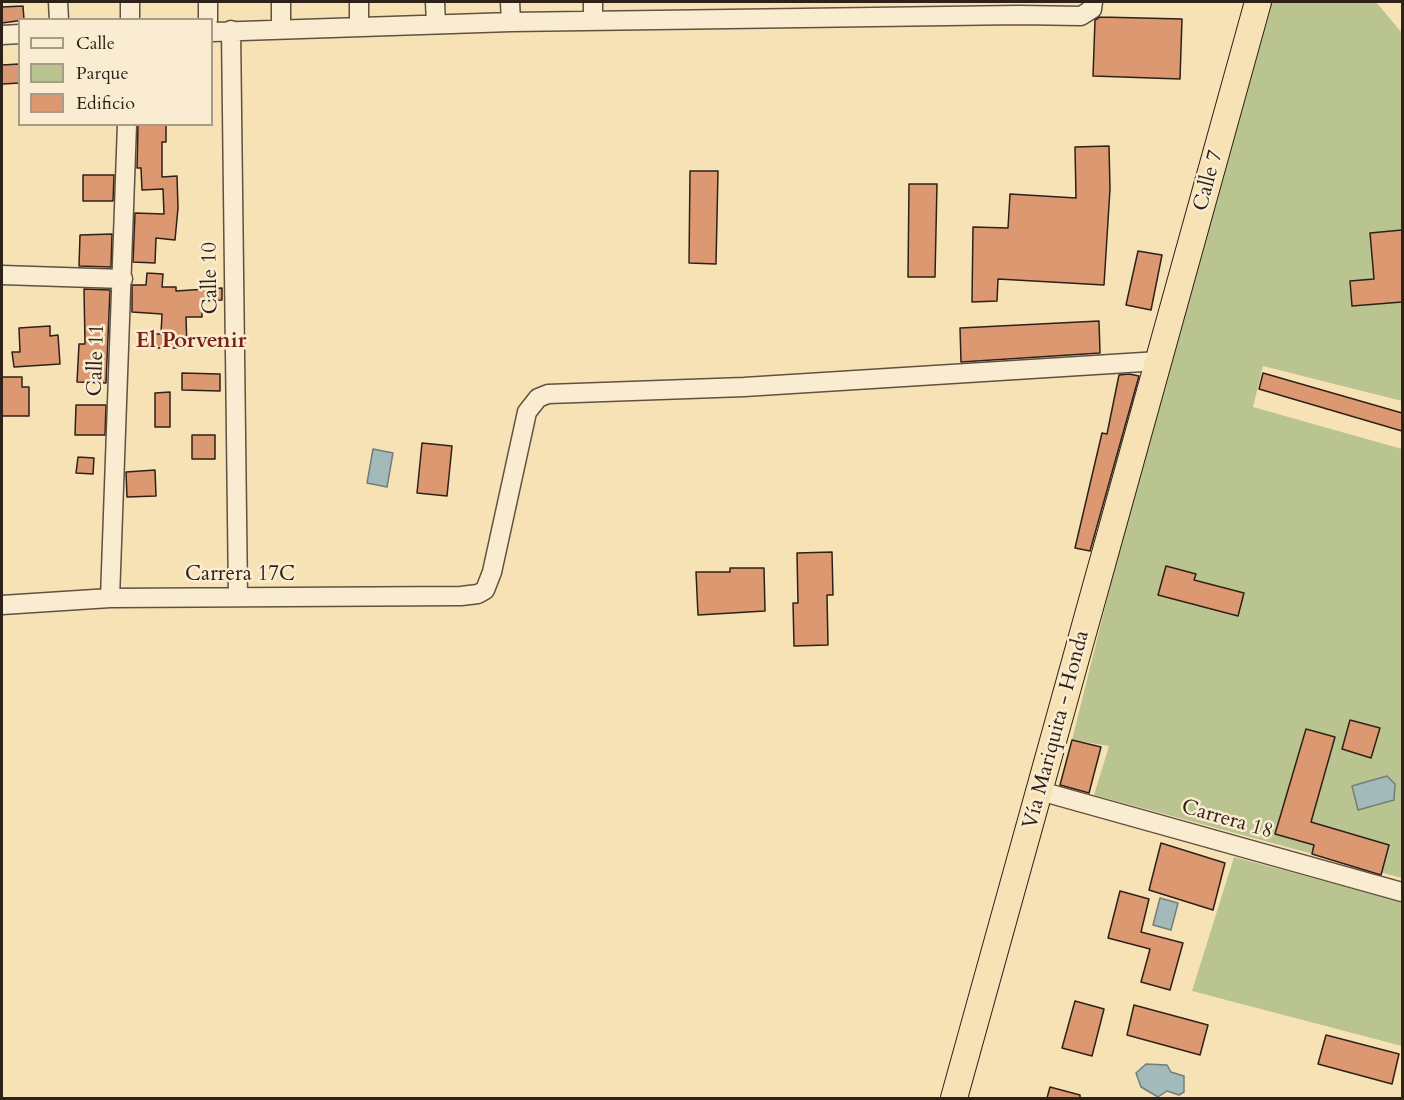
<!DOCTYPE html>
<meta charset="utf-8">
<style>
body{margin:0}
#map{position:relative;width:1404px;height:1100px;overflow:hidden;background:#f7e2b6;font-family:Cardo,serif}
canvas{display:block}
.frame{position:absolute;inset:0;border:3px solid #2e2119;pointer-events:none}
.legend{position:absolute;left:18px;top:18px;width:195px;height:108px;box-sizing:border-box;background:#faecd0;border:2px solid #a89b87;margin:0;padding:8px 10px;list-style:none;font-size:18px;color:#2e2119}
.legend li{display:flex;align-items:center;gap:12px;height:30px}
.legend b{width:30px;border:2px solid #a89b87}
</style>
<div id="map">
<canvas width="1404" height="1100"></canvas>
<div class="frame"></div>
<ul class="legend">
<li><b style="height:8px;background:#faecd0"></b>Calle</li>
<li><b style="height:16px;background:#bac490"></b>Parque</li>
<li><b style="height:16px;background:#dc9870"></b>Edificio</li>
</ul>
</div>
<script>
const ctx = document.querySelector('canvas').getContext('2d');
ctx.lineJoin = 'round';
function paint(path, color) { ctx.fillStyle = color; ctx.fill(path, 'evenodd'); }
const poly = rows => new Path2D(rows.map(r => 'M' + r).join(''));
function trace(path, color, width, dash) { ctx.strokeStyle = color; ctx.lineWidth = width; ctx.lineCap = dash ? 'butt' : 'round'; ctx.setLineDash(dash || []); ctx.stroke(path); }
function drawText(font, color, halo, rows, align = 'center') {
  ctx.font = font + ' Cardo,serif'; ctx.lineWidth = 5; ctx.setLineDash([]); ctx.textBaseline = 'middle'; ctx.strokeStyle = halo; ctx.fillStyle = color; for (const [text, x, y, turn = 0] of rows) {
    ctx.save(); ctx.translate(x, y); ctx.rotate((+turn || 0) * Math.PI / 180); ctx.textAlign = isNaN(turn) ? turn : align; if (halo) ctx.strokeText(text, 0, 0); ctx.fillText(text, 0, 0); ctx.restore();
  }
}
paint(poly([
 [1268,2,1376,2,1402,33,1402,401,1263,366,1253,407,1402,449,1402,878,1094,795,1109,746,1072,740,1171,342],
 [1234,857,1402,902,1402,1046,1192,991]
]), '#bac490');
const water = poly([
 [373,449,393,453,387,487,367,483,373,449],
 [1387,776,1395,784,1394,800,1358,810,1352,786,1387,776],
 [1160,898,1178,903,1171,930,1153,925,1160,898],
 [1146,1064,1167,1065,1171,1072,1184,1076,1184,1092,1179,1095,1167,1091,1158,1097,1141,1087,1136,1073,1146,1064]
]);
paint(water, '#a3baba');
trace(water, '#747d7a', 1.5);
const building = poly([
 [23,6,24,20,2,23,2,7,23,6],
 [1100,17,1182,19,1180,79,1093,76,1095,20,1100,17],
 [19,64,20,83,2,84,2,65,19,64],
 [138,124,166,124,166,142,162,142,162,177,177,176,178,208,175,240,156,238,155,263,133,262,135,213,164,214,163,189,142,190,141,168,137,168,138,124],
 [1109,146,1110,189,1104,285,998,279,997,301,972,302,973,227,1008,228,1010,194,1076,198,1075,147,1109,146],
 [690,171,718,171,716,264,689,263,690,171],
 [83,175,114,175,113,201,83,201,83,175],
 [909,184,937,184,935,277,908,277,909,184],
 [1402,230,1402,302,1352,306,1350,281,1374,279,1370,233,1402,230],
 [112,234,111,267,79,266,80,235,112,234],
 [1138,251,1162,255,1151,310,1126,305,1138,251],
 [147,273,163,274,162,287,176,287,176,291,222,288,222,300,202,301,202,317,186,317,187,348,142,348,142,334,161,334,162,314,132,312,132,285,146,285,147,273],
 [84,289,110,290,106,383,77,382,79,344,85,344,84,289],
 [1099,321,1100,353,961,362,960,328,1099,321],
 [50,326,50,336,58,335,60,364,14,367,12,352,20,352,19,328,50,326],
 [182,373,220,374,220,391,182,390,182,373],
 [1263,373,1402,413,1402,431,1259,389,1263,373],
 [1129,374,1139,376,1090,551,1075,548,1102,433,1107,434,1119,375,1129,374],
 [2,377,22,377,22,387,29,387,29,416,2,416,2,377],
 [170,392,170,427,155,427,155,393,170,392],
 [76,405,106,405,105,435,75,435,76,405],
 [192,435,215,435,215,459,192,459,192,435],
 [422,443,452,446,447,496,417,493,422,443],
 [78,457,94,458,93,474,76,473,78,457],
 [155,470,156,496,127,497,126,472,155,470],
 [832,552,833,595,827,595,828,645,794,646,793,603,798,603,797,553,832,552],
 [1166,566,1196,574,1194,580,1244,593,1238,616,1158,595,1166,566],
 [730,568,764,568,765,611,698,615,696,572,730,572,730,568],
 [1350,720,1380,728,1371,758,1342,749,1350,720],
 [1306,729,1335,737,1311,822,1389,845,1381,875,1312,854,1314,845,1275,834,1306,729],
 [1072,740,1101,747,1089,793,1060,785,1072,740],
 [1161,843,1225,863,1213,910,1149,890,1161,843],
 [1120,891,1149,899,1141,932,1183,943,1170,990,1141,982,1150,949,1108,938,1120,891],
 [1075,1001,1104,1009,1092,1056,1062,1048,1075,1001],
 [1134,1005,1208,1025,1200,1055,1127,1035,1134,1005],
 [1326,1035,1399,1054,1392,1084,1318,1064,1326,1035],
 [1050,1087,1080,1095,1080,1098,1047,1098,1050,1087]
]);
paint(building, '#dc9870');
trace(building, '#2e2119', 1.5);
const minor = poly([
 [58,2,59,20],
 [208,2,208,20],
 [359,2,359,26],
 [435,2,436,24],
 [510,2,511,22],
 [593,2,593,20],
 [130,20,130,2],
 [281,28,281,2],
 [231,30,238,597],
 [212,32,511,22,1019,15,1081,16,1092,9,1093,2],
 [2,35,20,34],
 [2,275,123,279],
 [110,598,127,124],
 [2,605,110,598,461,596,478,594,485,590,492,572,527,412,538,398,548,394,744,387,1159,361],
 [1040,791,1402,892]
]);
const highway = poly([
 [954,1098,1258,2]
]);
trace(minor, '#605140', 21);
trace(highway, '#2e2119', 28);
trace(minor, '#faecd0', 18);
trace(highway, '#f7e2b6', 26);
drawText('21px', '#2e2119', '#faecd0', [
 ["Calle 7",1209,181,-75],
 ["Calle 10",211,278,-91],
 ["Calle 11",97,360,-88],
 ["Carrera 17C",240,575],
 ["Vía Mariquita - Honda",1057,730,-75],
 ["Carrera 18",1227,820,16]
]);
drawText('bold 22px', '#7a1f14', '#faecd0', [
 ["El Porvenir",191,342]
]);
</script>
